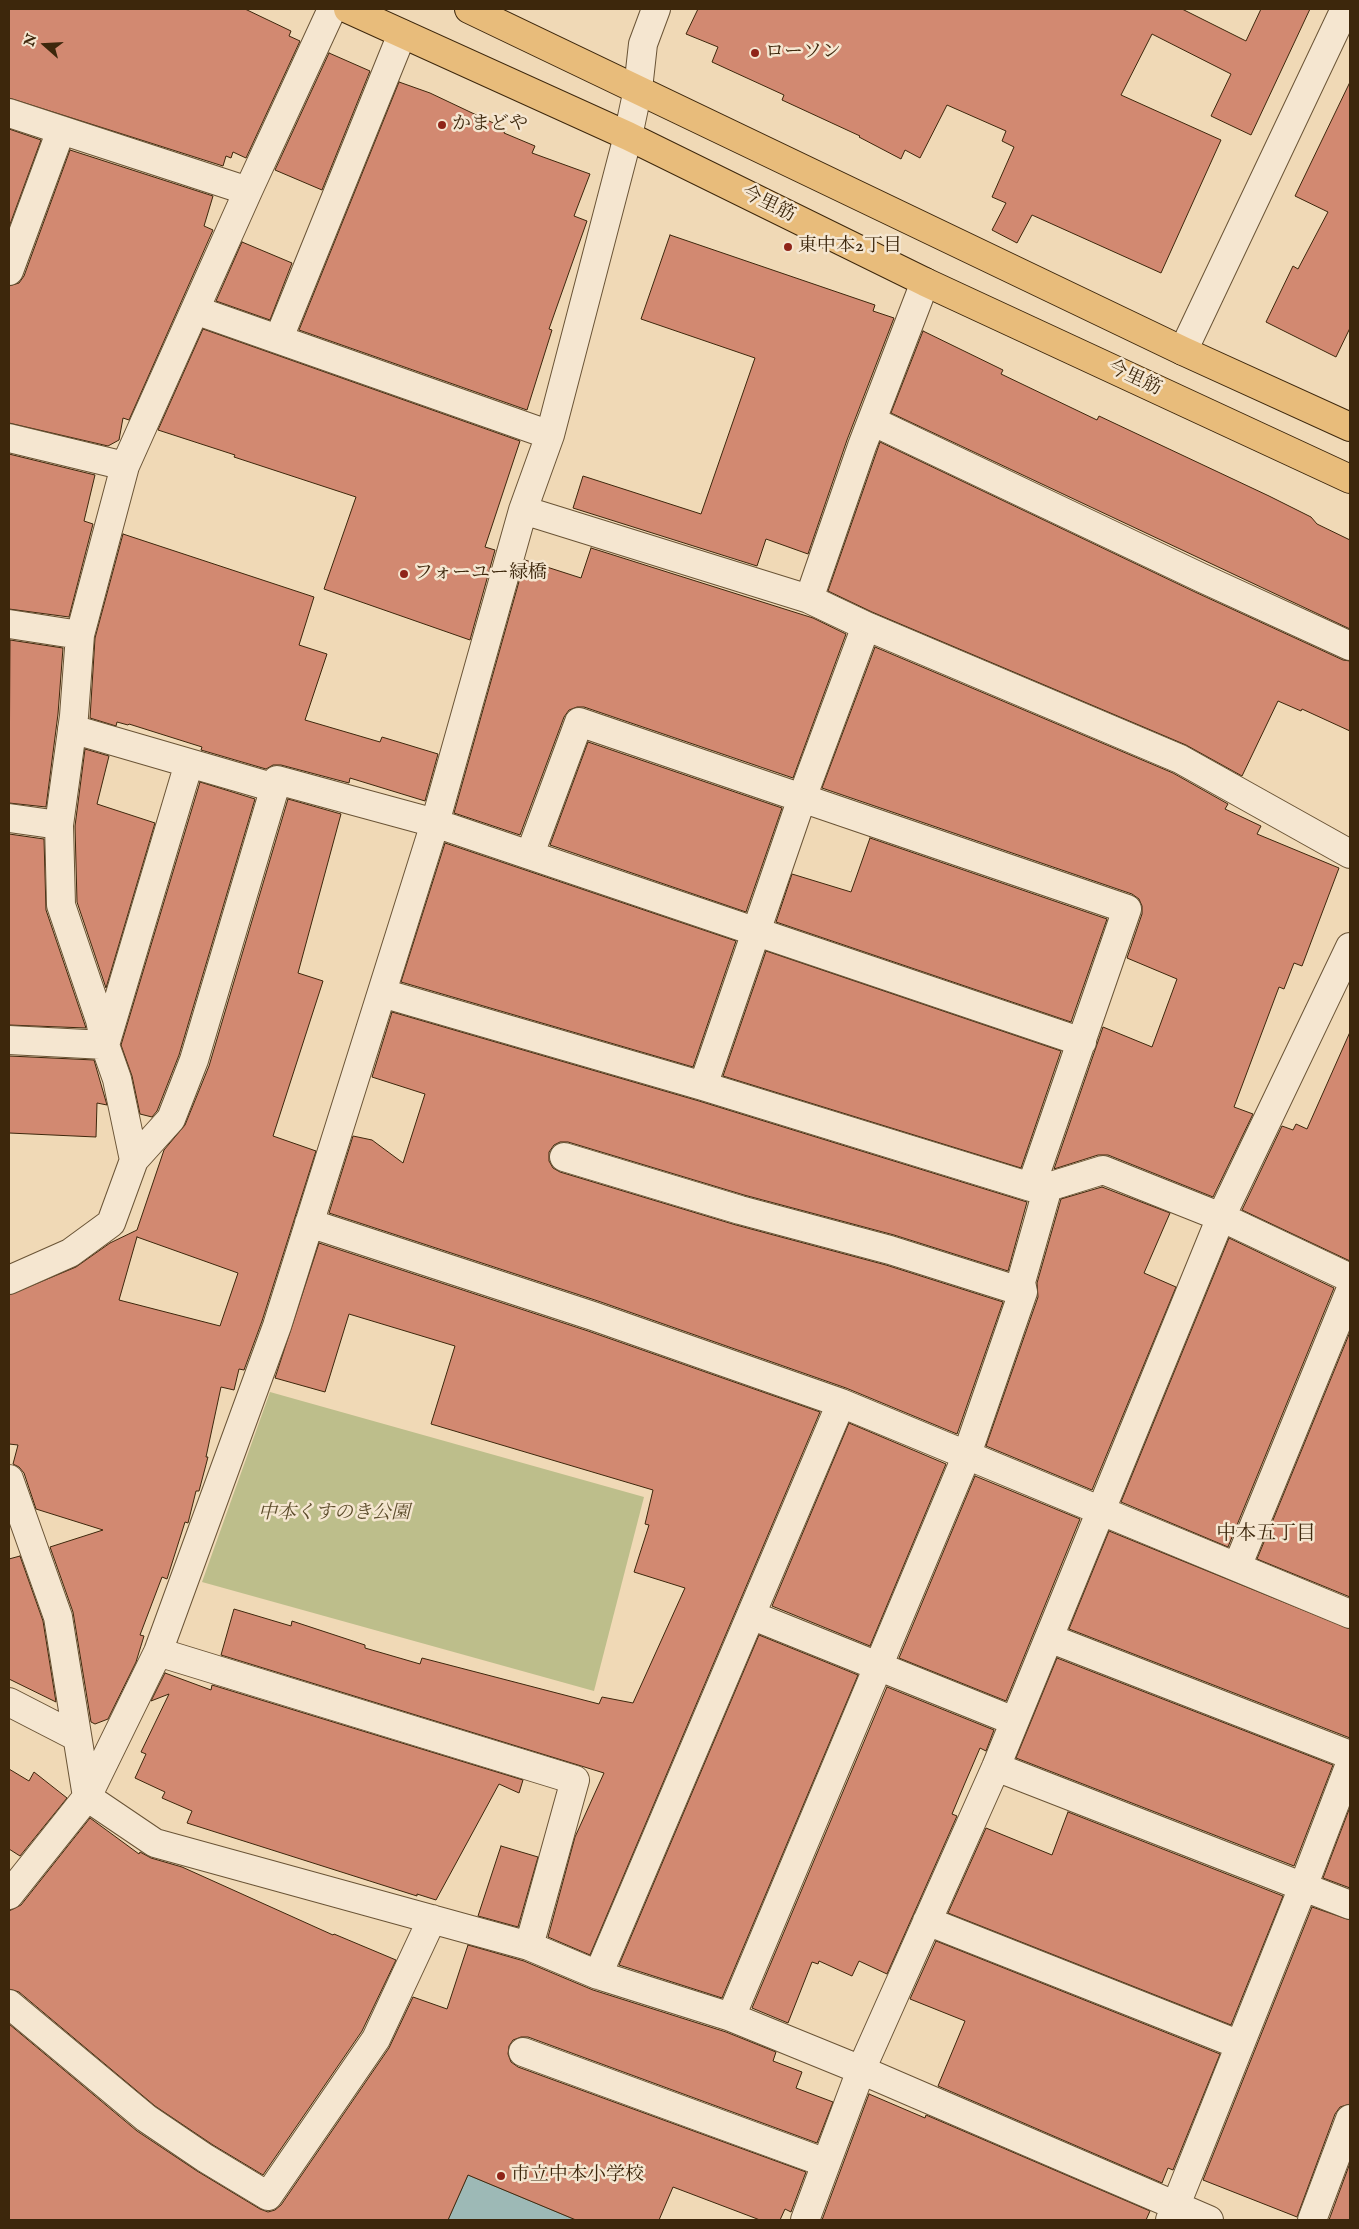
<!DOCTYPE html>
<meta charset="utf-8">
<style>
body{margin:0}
#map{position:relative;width:1359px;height:2229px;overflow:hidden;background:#f0d9b6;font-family:"IM FELL English",serif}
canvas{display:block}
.frame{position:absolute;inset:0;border:10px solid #3d270c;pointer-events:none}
.north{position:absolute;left:20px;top:20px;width:50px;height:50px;-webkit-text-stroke:4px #f5e6d0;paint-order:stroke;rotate:289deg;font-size:14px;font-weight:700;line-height:20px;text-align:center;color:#3d270c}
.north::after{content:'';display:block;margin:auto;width:18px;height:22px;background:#3d270c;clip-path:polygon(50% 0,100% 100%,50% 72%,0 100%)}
</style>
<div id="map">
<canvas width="1359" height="2229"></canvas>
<div class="frame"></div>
<div class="north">N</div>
</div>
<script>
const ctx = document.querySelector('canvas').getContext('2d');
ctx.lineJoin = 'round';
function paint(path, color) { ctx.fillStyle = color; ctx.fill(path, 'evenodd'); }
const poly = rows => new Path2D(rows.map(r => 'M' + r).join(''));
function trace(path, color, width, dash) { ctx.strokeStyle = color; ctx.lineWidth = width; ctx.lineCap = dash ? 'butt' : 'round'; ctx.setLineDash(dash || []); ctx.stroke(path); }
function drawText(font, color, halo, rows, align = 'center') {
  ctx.font = font + ' "IM FELL English","Noto Serif JP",serif'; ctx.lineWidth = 5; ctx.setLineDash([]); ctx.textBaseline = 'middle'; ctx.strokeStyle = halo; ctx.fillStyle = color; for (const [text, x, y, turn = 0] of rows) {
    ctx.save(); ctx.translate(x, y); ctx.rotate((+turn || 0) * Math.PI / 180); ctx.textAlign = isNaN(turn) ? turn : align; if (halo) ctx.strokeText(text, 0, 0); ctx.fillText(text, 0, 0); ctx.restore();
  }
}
paint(poly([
 [270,1392,644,1497,594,1691,202,1582]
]), '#bdbe8b');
const water = poly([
 [468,2175,576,2220,448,2220,468,2175]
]);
paint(water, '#9db9b6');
trace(water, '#777f72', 1);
const building = poly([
 [9,9,245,9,291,31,289,36,300,41,246,158,233,152,231,158,226,156,223,166,9,98,9,9],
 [698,9,1182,9,1246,41,1261,9,1310,9,1251,135,1211,116,1231,74,1152,34,1121,95,1221,140,1161,273,1032,215,1017,243,992,230,1006,203,992,197,1014,147,1002,141,1006,131,947,105,920,158,905,150,901,159,859,137,860,136,782,100,784,95,712,62,718,47,686,34,698,9],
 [329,53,370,71,322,190,275,170,329,53],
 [399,82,430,93,506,129,504,133,535,146,532,153,590,174,574,216,587,221,549,329,552,330,527,410,299,330,399,82],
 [1350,82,1350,328,1336,357,1266,322,1293,266,1298,269,1328,212,1295,196,1350,82],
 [9,129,41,140,9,227,9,129],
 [70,150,213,196,204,226,213,230,129,420,123,418,119,440,108,446,9,423,9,286,19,283,24,276,70,150],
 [670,235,875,305,873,311,894,318,847,440,808,554,766,539,757,566,573,508,583,476,701,514,755,358,641,319,670,235],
 [242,242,292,263,270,320,216,301,242,242],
 [203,329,520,441,485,547,495,550,470,640,324,589,356,497,234,457,235,455,158,430,203,329],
 [923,331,1003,370,1001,374,1097,420,1099,416,1269,496,1311,517,1317,524,1350,540,1350,629,891,413,923,331],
 [880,442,1195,592,1343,660,1350,661,1350,731,1302,709,1301,711,1278,701,1242,776,1186,745,872,612,828,591,880,442],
 [9,454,95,475,84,521,93,524,69,617,9,609,9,454],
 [123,534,314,597,299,645,327,654,305,720,380,742,382,737,438,754,425,801,350,778,349,783,281,765,273,765,266,769,201,750,202,747,129,724,128,725,117,722,116,726,90,718,95,638,123,534],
 [591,548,813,618,846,634,793,778,584,707,577,707,569,710,564,717,520,835,454,813,525,560,581,578,591,548],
 [10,640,63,648,58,714,46,807,9,803,10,640],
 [875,647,1173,773,1228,804,1225,809,1261,826,1257,834,1339,868,1302,966,1294,963,1284,989,1279,987,1234,1107,1253,1114,1213,1197,1108,1155,1098,1155,1054,1169,1103,1027,1152,1047,1177,979,1127,958,1142,914,1142,906,1139,899,1132,894,822,788,875,647],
 [588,742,782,808,746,912,550,845,588,742],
 [85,749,109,756,97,804,155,823,106,988,77,902,75,826,85,749],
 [200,782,255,799,179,1055,157,1111,152,1117,140,1114,132,1076,121,1045,200,782],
 [288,799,341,814,298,973,323,981,273,1136,316,1151,262,1321,244,1370,239,1369,234,1390,221,1387,206,1457,208,1457,199,1491,196,1491,188,1523,185,1522,167,1579,162,1577,140,1635,144,1636,136,1662,108,1719,95,1724,91,1722,73,1612,50,1547,103,1530,36,1509,24,1473,19,1467,13,1464,18,1445,9,1444,9,1295,76,1267,110,1243,137,1230,164,1150,185,1125,209,1066,288,799],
 [137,1237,238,1273,220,1326,119,1300,137,1237],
 [9,834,44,839,46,910,86,1028,9,1025,9,834],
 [870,838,1107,919,1071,1022,776,922,792,874,851,892,870,838],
 [445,843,736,941,693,1067,401,982,445,843],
 [766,951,1061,1051,1021,1168,723,1076,766,951],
 [392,1012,699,1101,1027,1202,1008,1271,894,1235,744,1195,568,1142,560,1142,554,1145,549,1152,549,1161,553,1168,560,1172,736,1225,886,1265,1003,1302,957,1434,846,1388,598,1301,329,1213,353,1136,372,1140,403,1163,425,1094,372,1077,392,1012],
 [1350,1032,1350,1261,1242,1210,1282,1126,1293,1130,1296,1124,1307,1129,1350,1032],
 [9,1056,94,1060,107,1105,97,1103,96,1137,9,1133,9,1056],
 [1102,1187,1170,1213,1144,1273,1176,1287,1092,1490,986,1446,1038,1297,1037,1283,1061,1199,1102,1187],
 [1229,1238,1334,1288,1228,1547,1121,1502,1229,1238],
 [319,1243,588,1331,820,1412,590,1955,548,1937,575,1837,604,1773,221,1655,234,1609,291,1626,292,1621,365,1645,365,1648,420,1664,422,1658,599,1704,602,1697,633,1703,685,1588,634,1572,649,1525,645,1524,653,1490,431,1424,455,1346,349,1314,325,1392,275,1378,319,1243],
 [1350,1332,1350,1597,1257,1559,1350,1332],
 [849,1423,946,1464,870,1646,772,1606,849,1423],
 [975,1476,1080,1519,1006,1701,899,1658,975,1476],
 [1109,1531,1350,1629,1350,1738,1069,1629,1109,1531],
 [20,1556,43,1621,56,1702,9,1679,9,1559,20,1556],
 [759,1635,858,1675,722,1998,619,1965,759,1635],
 [1057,1658,1333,1765,1294,1866,1016,1758,1057,1658],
 [165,1673,211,1690,212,1685,523,1780,519,1793,499,1784,436,1900,417,1894,417,1896,187,1823,192,1811,162,1798,165,1792,135,1778,146,1754,141,1752,169,1694,151,1701,165,1673],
 [887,1687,994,1730,986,1751,980,1748,965,1783,952,1814,957,1816,887,1974,859,1961,852,1976,819,1961,818,1964,812,1962,788,2023,752,2008,887,1687],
 [9,1769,29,1781,34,1772,67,1798,20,1856,9,1849,9,1769],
 [1350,1807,1350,1888,1323,1878,1350,1807],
 [1068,1812,1283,1896,1231,2025,948,1913,986,1828,1052,1855,1068,1812],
 [90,1818,139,1854,140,1852,151,1858,182,1867,333,1935,334,1934,396,1960,362,2031,263,2175,213,2145,155,2106,19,1992,9,1989,9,1911,21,1905,90,1818],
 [501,1846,538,1857,518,1927,478,1916,501,1846],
 [1312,1907,1350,1920,1350,2104,1340,2107,1335,2114,1297,2217,1203,2180,1312,1907],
 [936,1941,1220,2054,1173,2170,1168,2168,1162,2183,938,2086,965,2021,910,1999,936,1941],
 [468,1945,524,1961,593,1990,726,2032,776,2052,773,2061,802,2072,796,2088,833,2102,817,2143,528,2037,521,2037,513,2040,509,2046,508,2054,511,2062,518,2067,806,2172,791,2212,785,2209,780,2220,760,2220,673,2187,659,2220,576,2220,468,2175,448,2220,9,2220,9,2024,137,2131,197,2171,260,2209,268,2212,275,2210,281,2205,389,2048,413,1997,447,2009,468,1945],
 [869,2094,925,2118,926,2115,1150,2211,1146,2220,822,2220,869,2094],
 [1350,2163,1350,2220,1329,2220,1350,2163]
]);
paint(building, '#d28971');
trace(building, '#3d270c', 1);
const minor = poly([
 [9,113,248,191],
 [9,271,61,130],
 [195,310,550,435],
 [279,338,402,34],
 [1183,351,1345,9],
 [872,421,1202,578,1350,646],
 [9,438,125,466],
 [523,510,809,599,866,626,1180,759,1350,854],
 [809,599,862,446,925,282],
 [9,624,80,635],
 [72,729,275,788],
 [9,818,59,825],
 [530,854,579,722,1127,909,1031,1187],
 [382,993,703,1086,1031,1187,1048,1187,1103,1170,1221,1217,1350,1278],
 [9,1040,105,1045,189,763],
 [703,1086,802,798,866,626],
 [564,1157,740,1210,890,1250,1023,1292],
 [134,1160,117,1079,105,1045,100,1020,61,905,59,825,74,716,80,635,125,466,248,191,332,9],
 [309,1223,593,1316,841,1403,1350,1614],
 [9,1280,70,1253,111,1223,134,1160,171,1119,194,1060,277,780,435,823,1082,1042],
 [9,1479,58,1617,87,1797,155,1843,529,1946,598,1975,731,2017,861,2070,1209,2220],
 [1237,1567,1350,1291],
 [751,1615,1014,1721],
 [1049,1638,1350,1755],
 [158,1652,575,1780,529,1946],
 [9,1702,77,1737],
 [996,1767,1350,1905],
 [9,1895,87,1797,158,1652,277,1326,435,823,523,510,550,435,628,136,638,89,643,44,656,9],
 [927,1921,1240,2045],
 [598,1975,841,1403],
 [9,2004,146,2118,205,2158,268,2196,376,2039,432,1919],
 [731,2017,966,1457,1023,1292,1021,1282,1048,1187],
 [523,2052,826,2163],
 [805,2220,861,2070,996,1767,1221,1217,1350,947],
 [1170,2220,1303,1887,1350,1764],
 [1312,2220,1350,2119]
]);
const major = poly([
 [348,9,628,136,925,282,1350,479],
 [469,9,1183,351,1350,427]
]);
trace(minor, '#6a5436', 30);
trace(major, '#3d270c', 30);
trace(minor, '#f5e6d0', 28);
trace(major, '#e8bc7b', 28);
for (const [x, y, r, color] of [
 [755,53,5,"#8f2418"],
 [442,125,5,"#8f2418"],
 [788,247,5,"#8f2418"],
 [404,574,5,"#8f2418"],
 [501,2176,5,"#8f2418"]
]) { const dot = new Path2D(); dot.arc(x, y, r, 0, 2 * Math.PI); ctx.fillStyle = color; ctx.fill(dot); trace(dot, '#f5e6d0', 2); }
drawText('19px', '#3d270c', '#f5e6d0', [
 ["ローソン",765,53],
 ["かまどや",452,125],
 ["東中本2丁目",798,247],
 ["フォーユー緑橋",414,574],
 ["市立中本小学校",511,2176]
], 'left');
drawText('19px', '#3d270c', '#f5e6d0', [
 ["今里筋",768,205,26],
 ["今里筋",1134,379,25]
]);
drawText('italic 19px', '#5d4d2c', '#f5e6d0', [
 ["中本くすのき公園",334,1514]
]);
drawText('20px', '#3d270c', '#f5e6d0', [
 ["中本五丁目",1266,1535]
]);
</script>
